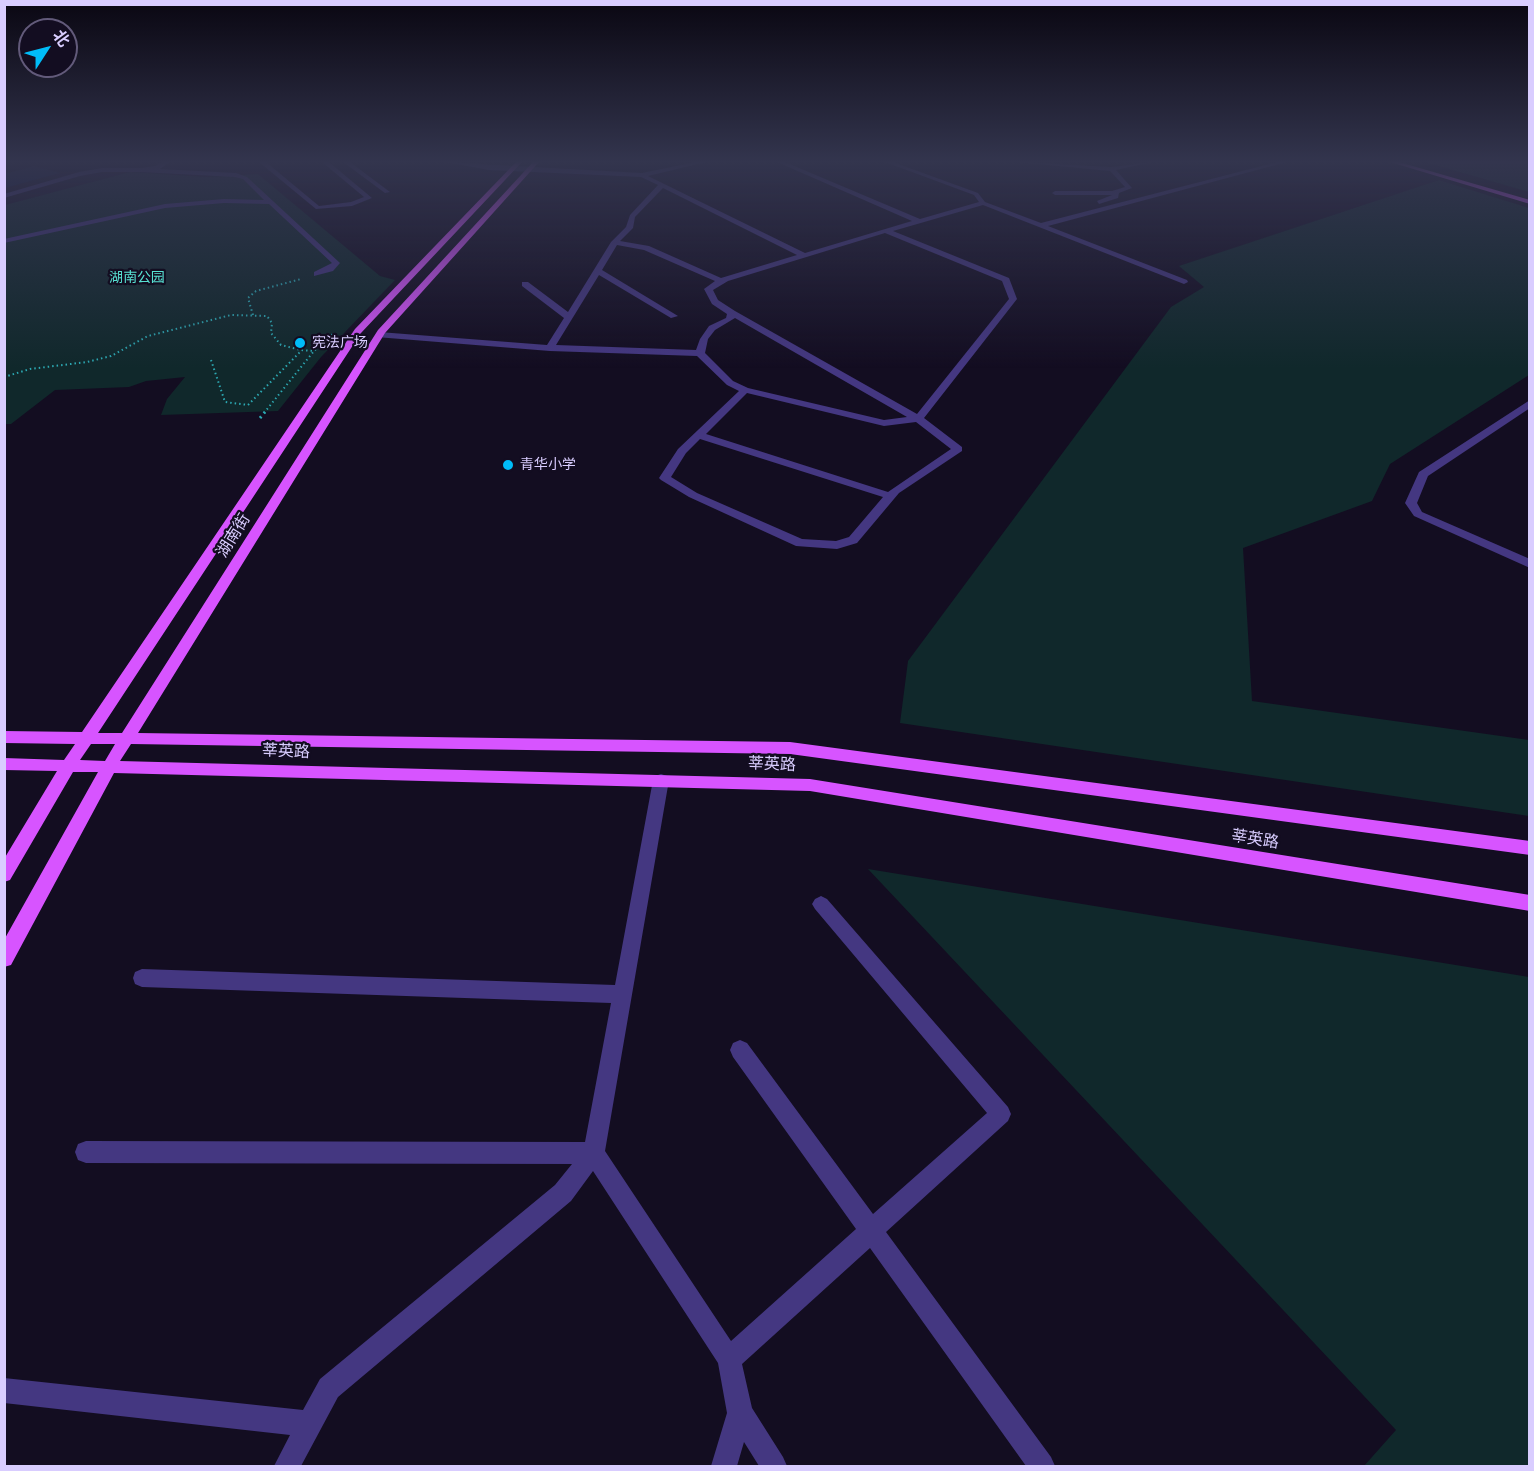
<!DOCTYPE html>
<meta charset="utf-8">
<style>
body{margin:0}
#map{position:relative;width:1534px;height:1471px;overflow:hidden;background:#130d21;font-family:"DejaVu Sans","Noto Sans SC",sans-serif}
canvas{display:block}
.frame{position:absolute;inset:0;border:6px solid #d9cdff;pointer-events:none}
.north{position:absolute;left:18px;top:18px;width:60px;height:60px;box-sizing:border-box;background:#130d21;border:2px solid #625a7a;border-radius:50%;rotate:54deg;font-size:16px;font-weight:700;line-height:24px;text-align:center;color:#d9cdff}
.north::after{content:'';display:block;margin:auto;width:21px;height:27px;background:#00bcf8;clip-path:polygon(50% 0,100% 100%,50% 72%,0 100%)}
</style>
<div id="map">
<canvas width="1534" height="1471"></canvas>
<div class="frame"></div>
<div class="north">北</div>
</div>
<script>
const ctx = document.querySelector('canvas').getContext('2d');
ctx.lineJoin = 'round';
function paint(path, color) { ctx.fillStyle = color; ctx.fill(path, 'evenodd'); }
const poly = rows => new Path2D(rows.map(r => 'M' + r).join(''));
function trace(path, color, width, dash) { ctx.strokeStyle = color; ctx.lineWidth = width; ctx.lineCap = dash ? 'butt' : 'round'; ctx.setLineDash(dash || []); ctx.stroke(path); }
function drawText(font, color, halo, rows, align = 'center') {
  ctx.font = font + ' "DejaVu Sans","Noto Sans SC",sans-serif'; ctx.lineWidth = 4.5; ctx.setLineDash([]); ctx.textBaseline = 'middle'; ctx.strokeStyle = halo; ctx.fillStyle = color; for (const [text, x, y, turn = 0] of rows) {
    ctx.save(); ctx.translate(x, y); ctx.rotate((+turn || 0) * Math.PI / 180); ctx.textAlign = isNaN(turn) ? turn : align; if (halo) ctx.strokeText(text, 0, 0); ctx.fillText(text, 0, 0); ctx.restore();
  }
}
paint(poly([
 [1425,162,1529,162,1529,192],
 [130,172,206,177,258,174,380,276,395,280,321,357,278,411,161,415,167,399,185,377,146,381,129,387,55,390,11,424,5,424,5,205],
 [1439,180,1529,208,1529,375,1390,464,1372,501,1243,548,1252,701,1529,740,1529,816,900,723,908,661,1171,307,1204,287,1179,266],
 [868,869,1529,977,1529,1466,1364,1466,1396,1430]
]), '#10282b');
paint(poly([
 [34,166,60,173,5,188,5,174]
]), '#08153e');
trace(poly([
 [253,315,248,298,256,291,301,279],
 [211,360,225,402,248,405,301,351],
 [4,377,30,369,87,362,111,356,148,336,231,315,267,316,272,323,271,333,281,345,301,350,314,351,333,334],
 [264,413,314,351]
]), '#2ca9b3', 2, [1.5, 3]);
trace(poly([
 [260,418,265,412]
]), '#2ca9b3', 3, [2, 4]);
paint(poly([
 [163,162,170,162,160,169,236,173,247,177,340,263,333,271,314,276,314,272,332,263,269,204,224,203,165,208,4,243,4,239,165,204,224,199,264,200,243,179,235,177,141,172,102,172,80,176,4,198,4,194,79,172,102,168,141,168,155,166,163,162],
 [259,162,266,162,319,206,351,202,364,197,322,162,329,162,372,198,352,206,316,209,259,162],
 [343,162,350,162,390,192,385,193,343,162],
 [445,162,642,173,695,162,706,162,648,176,805,253,912,221,777,162,785,162,920,219,979,202,974,195,885,162,893,162,978,193,985,202,1041,223,1277,162,1287,162,1048,226,1187,280,1188,282,1184,284,983,205,893,231,1009,278,1017,299,924,418,962,447,962,451,899,493,857,543,837,549,796,546,689,497,661,480,659,478,678,449,739,391,727,385,697,356,550,351,376,337,376,333,379,332,547,345,564,318,522,286,522,282,528,282,568,312,611,242,626,227,630,215,658,185,641,177,489,170,445,162],
 [663,188,797,255,721,278,649,246,620,241,633,228,635,217,663,188],
 [885,233,1002,281,1009,299,917,414,735,311,718,300,713,290,728,281,885,233],
 [617,245,644,250,715,281,704,289,712,304,727,314,726,318,709,326,700,339,696,350,556,345,599,275,671,318,678,316,602,270,617,245],
 [735,318,907,417,884,420,748,388,733,381,705,353,708,339,715,330,735,318],
 [747,393,884,426,916,422,951,449,888,492,706,434,747,393],
 [700,439,883,497,849,537,836,541,802,539,697,493,671,477,686,453,700,439],
 [1017,162,1112,167,1153,162,1116,170,1132,188,1119,193,1118,198,1099,204,1097,201,1112,195,1055,195,1052,193,1055,191,1112,191,1125,187,1110,171,1017,162],
 [1530,400,1530,408,1428,476,1417,503,1422,512,1530,559,1530,568,1414,516,1405,503,1419,472,1530,400],
 [661,774,667,776,669,780,605,1151,731,1341,856,1229,733,1057,730,1050,733,1043,740,1040,747,1043,873,1214,987,1113,815,909,812,904,815,899,821,896,827,899,1008,1107,1011,1114,1008,1121,886,1232,1051,1457,1055,1466,1026,1466,870,1248,742,1364,752,1408,783,1457,787,1466,759,1466,744,1442,737,1466,711,1466,727,1413,718,1363,593,1171,571,1201,338,1397,301,1466,274,1466,290,1435,4,1403,4,1378,303,1410,320,1379,555,1185,572,1164,86,1163,78,1160,75,1152,78,1144,86,1141,585,1142,611,1003,142,987,135,984,133,978,135,972,142,969,615,985,653,780,655,776,661,774]
]), '#443781');
paint(poly([
 [516,162,522,162,361,333,98,733,122,733,378,330,533,162,539,162,385,333,138,733,790,742,1530,841,1530,855,790,754,131,744,120,761,810,779,1530,895,1530,911,810,791,114,773,11,965,4,967,4,940,98,772,73,772,10,880,4,882,4,859,57,771,4,770,4,758,64,760,75,744,4,743,4,731,82,732,355,329,516,162],
 [91,744,115,744,105,761,80,760,91,744],
 [1390,162,1399,162,1530,200,1530,204,1390,162]
]), '#d754ff');
const sky = ctx.createLinearGradient(0, 0, 0, 368);
sky.addColorStop(0, '#0a0712');
sky.addColorStop(0.44, '#33354e');
sky.addColorStop(1, '#33354e00');
ctx.fillStyle = sky;
ctx.fillRect(0, 0, 1534, 368);
for (const [x, y, r, color] of [
 [300,343,6,"#00bcf8"],
 [508,465,6,"#00bcf8"]
]) { const dot = new Path2D(); dot.arc(x, y, r, 0, 2 * Math.PI); ctx.fillStyle = color; ctx.fill(dot); trace(dot, '#130d21', 2); }
drawText('14px', '#57e0d1', '#130d21', [
 ["湖南公园",137,278]
]);
drawText('14px', '#d9cdff', '#130d21', [
 ["宪法广场",312,343],
 ["青华小学",520,465]
], 'left');
drawText('16px', '#d9cdff', '#130d21', [
 ["湖南街",234,536,-58],
 ["莘英路",286,752,2],
 ["莘英路",772,765,2],
 ["莘英路",1255,840,9]
]);
</script>
